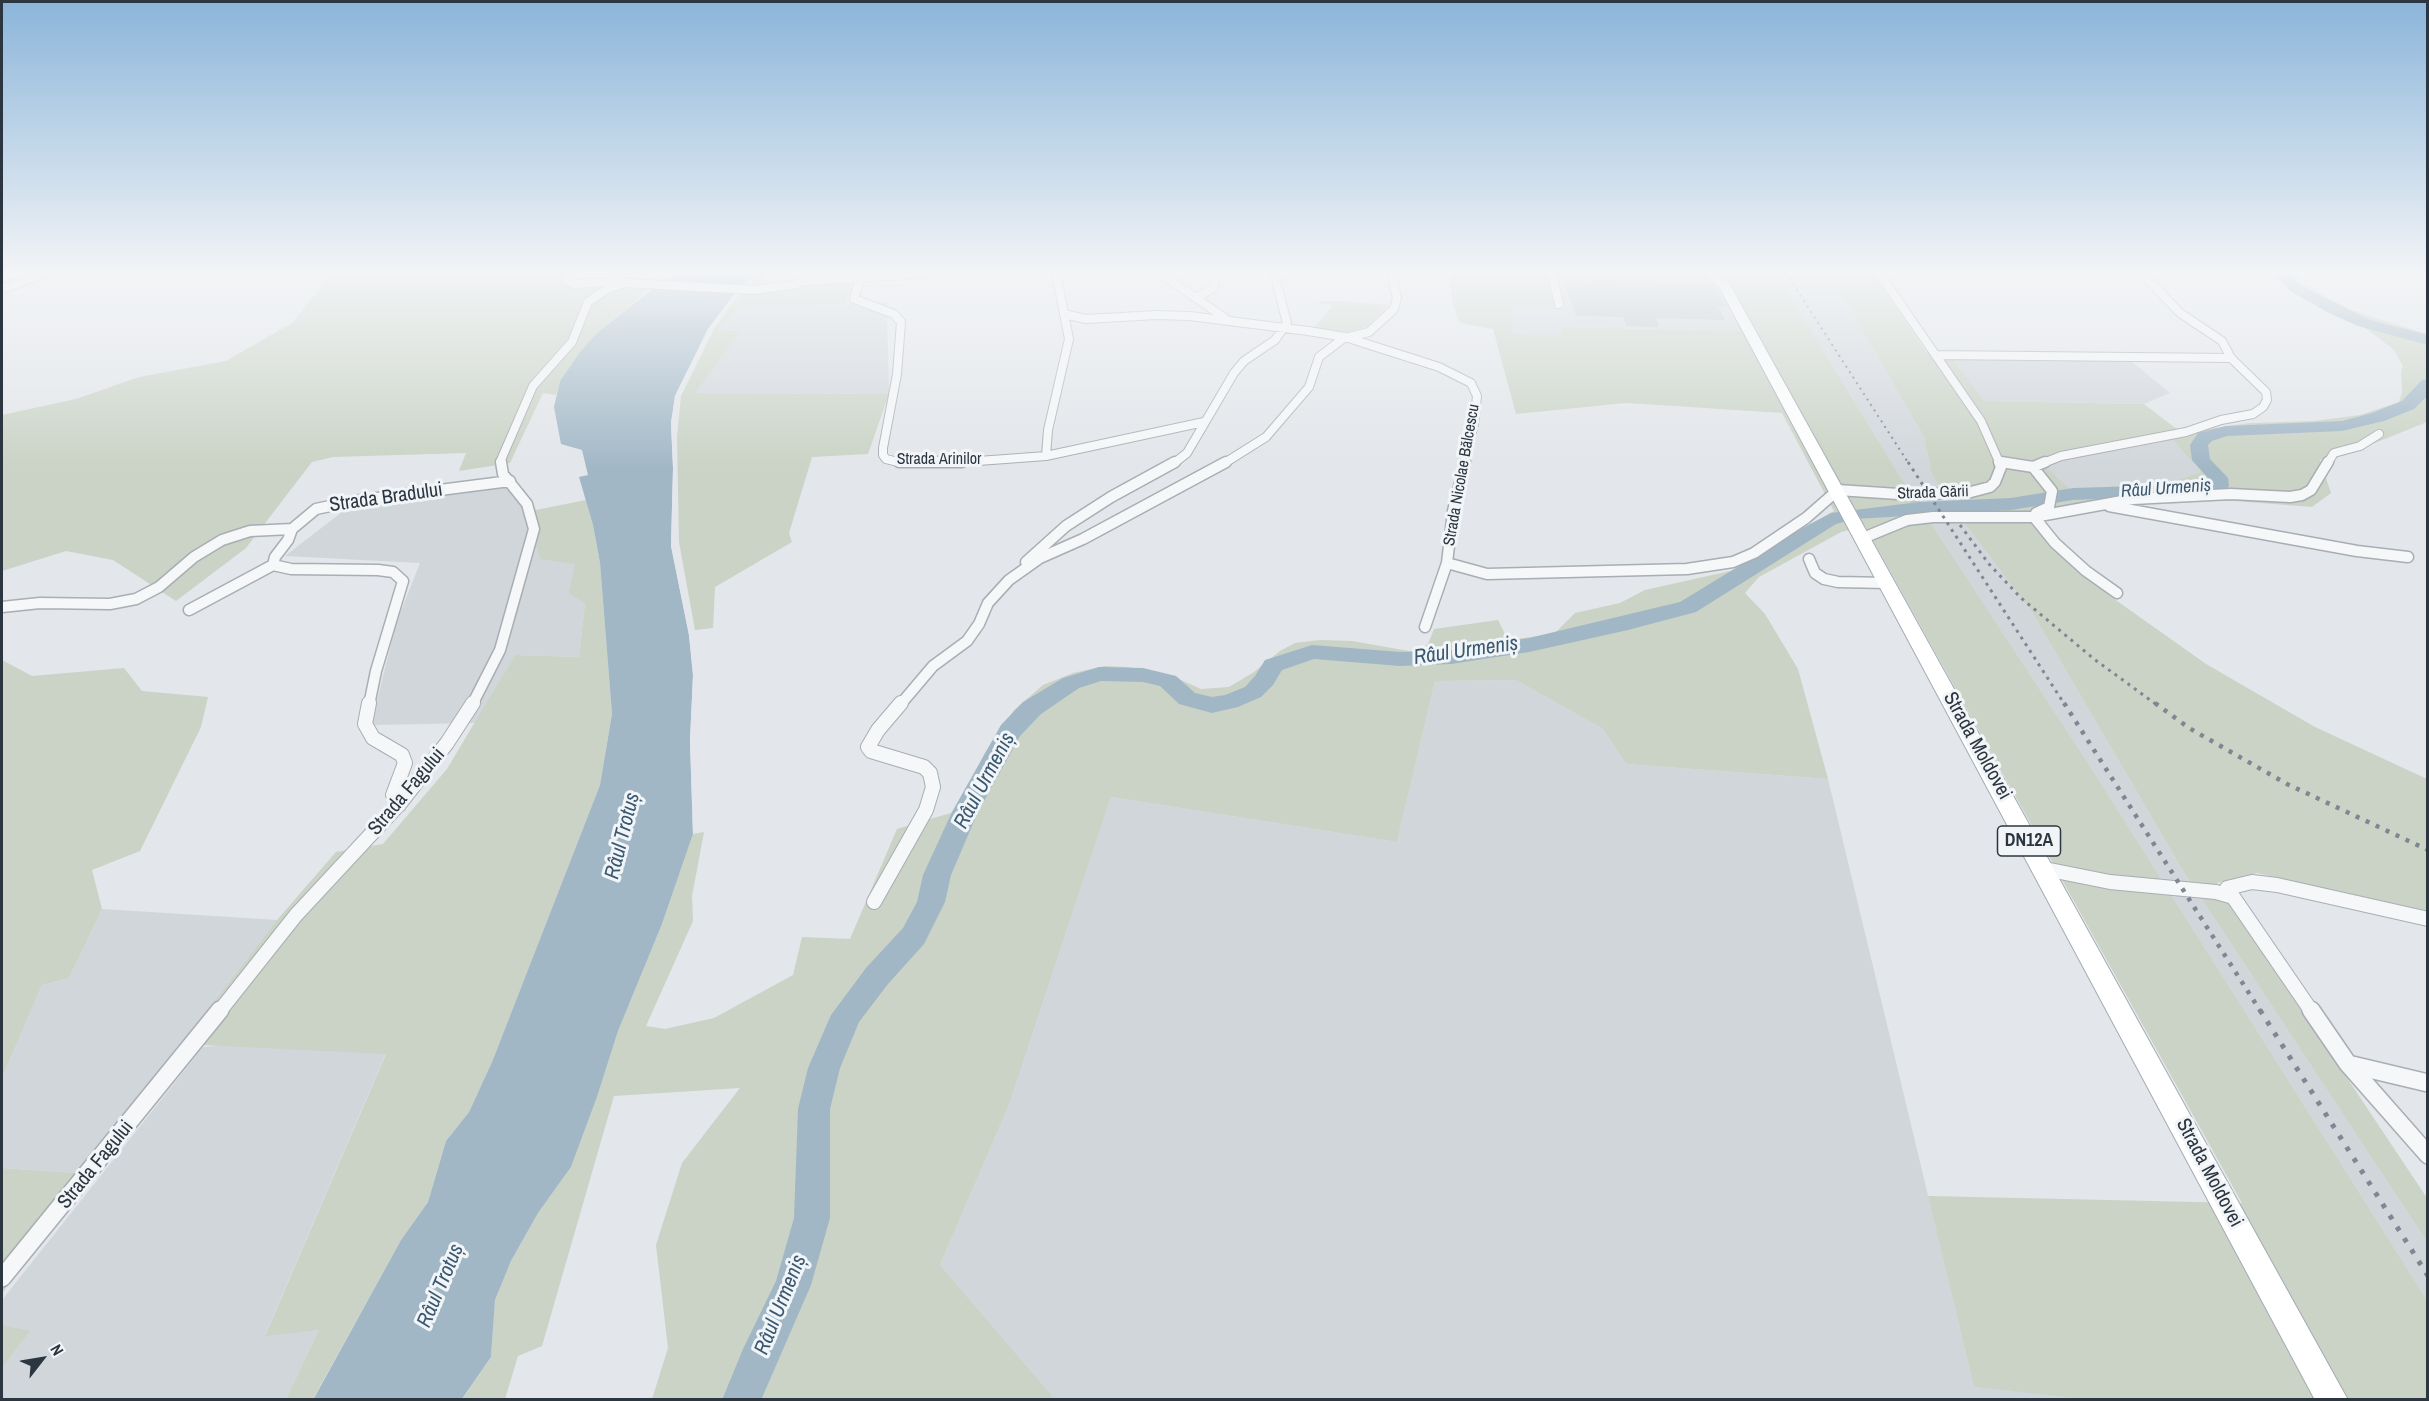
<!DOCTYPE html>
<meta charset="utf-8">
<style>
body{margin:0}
#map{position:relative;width:2429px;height:1401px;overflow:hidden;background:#e3e6ea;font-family:"Archivo Narrow",sans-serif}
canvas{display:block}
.frame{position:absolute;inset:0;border:3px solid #2c3640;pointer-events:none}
.north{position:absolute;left:12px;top:1329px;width:60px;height:60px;-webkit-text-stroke:4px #f2f5f7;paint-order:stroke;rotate:59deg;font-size:16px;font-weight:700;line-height:24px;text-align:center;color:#2c3640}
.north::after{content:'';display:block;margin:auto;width:21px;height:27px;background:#2c3640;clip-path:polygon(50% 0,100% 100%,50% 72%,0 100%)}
</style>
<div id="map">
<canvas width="2429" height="1401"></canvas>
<div class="frame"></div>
<div class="north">N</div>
</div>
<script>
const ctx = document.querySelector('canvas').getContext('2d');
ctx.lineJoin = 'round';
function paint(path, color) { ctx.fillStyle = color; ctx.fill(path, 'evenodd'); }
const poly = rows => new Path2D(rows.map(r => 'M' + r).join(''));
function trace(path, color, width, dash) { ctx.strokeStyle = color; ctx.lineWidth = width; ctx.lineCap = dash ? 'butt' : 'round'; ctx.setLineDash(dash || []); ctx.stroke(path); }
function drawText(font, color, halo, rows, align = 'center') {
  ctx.font = font + ' "Archivo Narrow",sans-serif'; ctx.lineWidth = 6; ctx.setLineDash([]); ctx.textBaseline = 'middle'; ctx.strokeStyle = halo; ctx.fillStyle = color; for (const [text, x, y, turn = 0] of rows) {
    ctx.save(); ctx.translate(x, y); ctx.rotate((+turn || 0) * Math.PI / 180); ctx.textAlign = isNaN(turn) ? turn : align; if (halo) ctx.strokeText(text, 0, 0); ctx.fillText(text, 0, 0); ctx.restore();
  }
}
paint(poly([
 [1546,273,1735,273,1732,284,1757,331,1562,327,1563,336,1512,335,1513,309,1556,310],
 [1776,273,1829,273,1924,437,1932,475,1962,520,2032,612,2182,869,2427,1242,2427,1300,2088,763,1898,473],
 [887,302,889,394,694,393,741,331,718,330,738,307],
 [1948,353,2126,357,2170,393,2144,404,1985,401],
 [2169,436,2201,472,2171,482,2070,489,2037,460],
 [508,486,526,512,575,564,585,603,579,657,515,655,475,723,371,725,396,624,420,563,285,556,346,509],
 [1516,680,1603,729,1626,764,1828,779,1974,1387,2096,1399,1055,1399,940,1265,1009,1105,1111,797,1397,842,1435,681],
 [102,909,277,920,147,1088,76,1173,2,1168,2,1078,42,985,69,978],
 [231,1045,386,1053,265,1335,319,1330,286,1399,2,1399,2,1368,29,1332,2,1325,2,1300,203,1047]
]), '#d1d6db');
paint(poly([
 [332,273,576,273,572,279,581,281,626,276,660,281,598,333,580,352,560,381,556,395,543,393,510,463,459,471,466,453,333,457,312,462,246,548,176,601,113,560,66,551,2,571,2,415,76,399,139,377,226,361,292,323],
 [760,273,768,273,759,281,775,286,795,287,830,281,855,282,846,304,738,307,718,330,741,331,695,393,889,394,868,454,812,457,789,533,792,542,715,587,713,628,695,630,679,542,677,437,681,396,714,329,735,300],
 [1450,273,1546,273,1556,310,1513,309,1512,334,1562,336,1562,327,1756,331,1732,284,1735,273,1776,273,1898,473,2088,763,2427,1300,2427,1399,2096,1400,1974,1387,1928,1196,2242,1203,1865,526,1841,532,1759,577,1745,593,1765,614,1798,669,1828,779,1626,764,1603,729,1516,680,1435,681,1397,842,1111,797,1009,1105,940,1265,1055,1399,652,1399,668,1348,656,1245,682,1163,740,1088,614,1096,542,1346,518,1356,505,1399,462,1400,491,1357,495,1300,511,1261,538,1213,571,1167,597,1097,618,1031,662,924,693,834,704,832,692,896,693,921,646,1026,665,1029,714,1018,793,975,802,937,850,939,897,829,954,812,986,751,1014,710,1043,685,1073,673,1105,666,1127,667,1170,675,1201,689,1229,687,1254,672,1280,651,1295,643,1320,640,1352,641,1420,653,1429,642,1434,629,1498,620,1505,634,1516,639,1554,634,1575,613,1620,603,1645,590,1735,570,1834,511,1782,413,1626,403,1516,414,1493,329,1460,323,1452,303],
 [1829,273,1873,273,1927,353,1948,353,1985,401,2144,404,2174,427,2185,432,2250,423,2313,421,2360,415,2399,402,2402,392,2401,372,2403,366,2394,350,2364,327,2304,299,2267,273,2296,273,2300,283,2348,309,2427,334,2427,422,2370,445,2320,460,2331,493,2312,507,2235,501,2089,501,2062,506,2033,525,2058,553,2110,596,2206,664,2315,727,2427,779,2427,912,2257,873,2217,883,2427,1198,2427,1242,2182,869,2032,612,1962,520,1932,475,1924,437],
 [2169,436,2201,472,2171,482,2070,489,2038,460],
 [1320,301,1340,301,1389,305,1367,327,1346,333,1314,328,1333,305,1318,304],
 [586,500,593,525,600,563,612,714,600,785,492,1062,469,1112,446,1141,428,1202,401,1240,313,1399,286,1399,319,1330,265,1336,386,1054,181,1044,277,920,336,852,383,844,447,769,515,655,579,657,585,603,569,593,575,564,540,559,526,512],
 [2,660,32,676,124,668,142,691,208,697,201,727,140,851,92,870,102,909,69,978,42,985,2,1078],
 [2,1168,76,1173,2,1294],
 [2,1325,30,1331,2,1368]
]), '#cad3c5');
paint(poly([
 [679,273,757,273,736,292,708,329,675,396,671,423,673,468,671,546,689,635,693,675,690,741,693,834,662,924,618,1031,597,1097,571,1167,538,1213,511,1261,495,1300,491,1357,462,1399,313,1400,401,1240,428,1202,446,1141,469,1112,492,1062,600,785,612,714,600,563,593,525,579,477,588,475,582,450,561,444,554,407,560,381,580,352,597,333,654,288]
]), '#a1b7c6');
paint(poly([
 [757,273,760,273,738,294,710,331,678,397,674,423,676,468,674,546,691,634,696,675,693,741,696,833,693,834,690,741,693,675,689,635,671,546,673,468,671,423,675,396,708,329,736,292]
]), '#e3e6ea');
paint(poly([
 [2274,273,2289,273,2300,285,2370,320,2428,335,2428,345,2358,326,2327,312,2290,291,2274,273],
 [2428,379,2428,395,2414,409,2384,421,2342,431,2227,436,2212,441,2208,445,2210,459,2228,478,2229,486,2226,490,2215,494,2073,500,2011,510,1854,519,1836,524,1696,612,1628,630,1529,652,1451,664,1400,666,1314,659,1282,670,1273,685,1261,697,1238,707,1212,713,1179,704,1160,686,1143,682,1101,681,1079,688,1041,714,1020,736,978,812,951,875,945,902,924,944,888,984,859,1022,840,1068,830,1109,830,1218,811,1285,761,1400,722,1400,743,1349,776,1281,794,1218,798,1109,808,1068,831,1015,866,968,903,928,917,902,923,875,952,812,1001,725,1023,702,1063,678,1099,667,1143,668,1176,676,1195,693,1212,697,1225,695,1245,687,1255,676,1265,660,1312,645,1400,652,1451,650,1529,638,1680,602,1795,532,1831,513,1919,502,2011,498,2073,488,2206,484,2209,483,2209,479,2192,460,2190,445,2198,433,2226,426,2342,421,2372,413,2402,401,2422,380,2428,379]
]), '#a1b7c6');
paint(poly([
 [1594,280,1714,285,1727,307,1718,307,1725,320,1656,318,1659,327,1627,326,1623,317,1576,316,1564,282,1595,283]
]), '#bbc0c6');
const minorFar3 = poly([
 [569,273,565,279,574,284,619,281],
 [1160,273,1196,298],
 [1217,273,1213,288,1196,298,1225,318],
 [1552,273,1559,304],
 [1879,273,1981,421,2000,464],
 [860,278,854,299,894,314,901,322,897,374,883,448,883,455,886,459,902,463,951,463,1046,456,1204,422],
 [804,281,940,273],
 [2,289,46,273],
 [1064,314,1086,319,1156,315,1190,316,1308,331,1345,337,1439,367,1471,383,1477,396,1474,424,1464,464],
 [1349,337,1369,332,1394,309,1397,298,1391,273],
 [1936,355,2231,358],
 [1046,456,1048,430,1069,339,1056,273],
 [2000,462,2011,464],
 [502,464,501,460,533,386,572,342,588,302,607,289,626,283,754,290,797,284,814,273],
 [1173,464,1187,453,1234,373,1244,361,1275,340,1287,323,1274,273],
 [1223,464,1266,437,1309,387,1319,357,1345,337],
 [2041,464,2061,456,2186,432,2221,420,2253,414,2263,407,2267,400,2266,392,2231,358,2222,341,2180,313,2142,273],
 [2327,464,2334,453,2360,446,2379,434]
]);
const minorFar2 = poly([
 [899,462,962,462],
 [2001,462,2033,467,2045,462],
 [2033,467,2052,491,2049,507,2036,513],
 [2109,506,2357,551,2408,557],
 [2034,517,2055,543,2086,571,2117,593],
 [292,529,288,540,275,557,273,565,291,569,378,570,393,572,403,581,376,671,369,705],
 [1863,538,1907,520,1933,517,2034,517,2133,499,2231,494,2290,497,2302,495,2311,490,2328,462],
 [1809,559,1815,573,1824,579,1838,582,1887,583],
 [1026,562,1066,526,1111,497,1175,462],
 [1447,563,1487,574,1687,569,1733,562,1754,553,1806,518,1838,490,1913,495,1971,492,1990,487,1995,482,2001,467,1999,462],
 [2,607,40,603,110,604,136,599,159,587,194,557,222,540,250,531,292,529,316,509,354,501,510,481],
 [189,610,273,565],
 [1425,627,1447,563,1453,511,1465,462],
 [472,705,500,650,534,529,527,504,503,474,501,462],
 [900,705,933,666,967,641,979,624,988,603,1009,580,1040,558,1083,539,1226,462]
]);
const minorFar1 = poly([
 [369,703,365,724,373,738,402,755,405,763,393,795,399,805],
 [2045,869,2110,882,2216,892,2230,896],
 [874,902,926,810,933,787,930,773,924,767,871,751,868,747,878,730,901,703],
 [219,1012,296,915,401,802,447,743,473,703],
 [2312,1012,2227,888,2252,882,2277,885,2428,919]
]);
const minor = poly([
 [2311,1010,2348,1064,2428,1155],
 [2348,1064,2428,1083],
 [2,1278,220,1010]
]);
const primary = poly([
 [1702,273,1716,273,1729,283,2348,1400,2315,1400,1718,285,1702,273]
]);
trace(minorFar3, '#a8aeb4', 10);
trace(minorFar2, '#a8aeb4', 13);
trace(minorFar1, '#a8aeb4', 16);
trace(minor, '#a8aeb4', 20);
trace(primary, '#a3acb4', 2);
trace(minorFar3, '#f5f7f8', 8);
trace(minorFar2, '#f5f7f8', 10);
trace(minorFar1, '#f5f7f8', 14);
trace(minor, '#f5f7f8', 17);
paint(primary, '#fff');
trace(poly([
 [1786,273,1909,464]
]), '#7e8792', 2, [2, 4.5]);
trace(poly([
 [1908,462,2065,705],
 [1960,525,1989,564,2021,598,2094,659,2157,705]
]), '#7e8792', 3, [3, 5]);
trace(poly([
 [2064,703,2261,1012],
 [2155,703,2189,728,2287,784,2428,850]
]), '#7e8792', 4.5, [4, 7]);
trace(poly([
 [2260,1010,2428,1276]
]), '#7e8792', 5, [4.5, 9]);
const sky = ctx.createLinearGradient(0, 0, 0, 469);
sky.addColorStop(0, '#8bb5da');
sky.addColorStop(0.58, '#f2f4f6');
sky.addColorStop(1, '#f2f4f600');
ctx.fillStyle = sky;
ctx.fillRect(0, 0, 2429, 469);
drawText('16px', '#2c3640', '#f2f5f7', [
 ["Strada Arinilor",939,460],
 ["Strada Nicolae Bălcescu",1462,475,-80],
 ["Strada Gării",1933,493,-2]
]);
drawText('italic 18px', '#3a5871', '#f2f5f7', [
 ["Râul Urmeniș",2166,489,-4]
]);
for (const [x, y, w] of [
 [2029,841,63]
]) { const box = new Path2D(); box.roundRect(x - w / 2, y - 15, w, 30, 4.5); ctx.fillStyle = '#f2f5f7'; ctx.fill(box); trace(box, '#2c3640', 1.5); }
drawText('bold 18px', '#2c3640', null, [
 ["DN12A",2029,841]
]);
drawText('20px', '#2c3640', '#f2f5f7', [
 ["Strada Bradului",386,498,-8],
 ["Strada Moldovei",1977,746,61],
 ["Strada Fagului",407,792,-50],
 ["Strada Fagului",96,1165,-51],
 ["Strada Moldovei",2209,1173,62]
]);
drawText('italic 21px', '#3a5871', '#f2f5f7', [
 ["Râul Urmeniș",1466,651,-8],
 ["Râul Urmeniș",985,781,-62],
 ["Râul Trotuș",623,836,-76],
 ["Râul Trotuș",441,1286,-67],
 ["Râul Urmeniș",781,1305,-68]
]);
</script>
